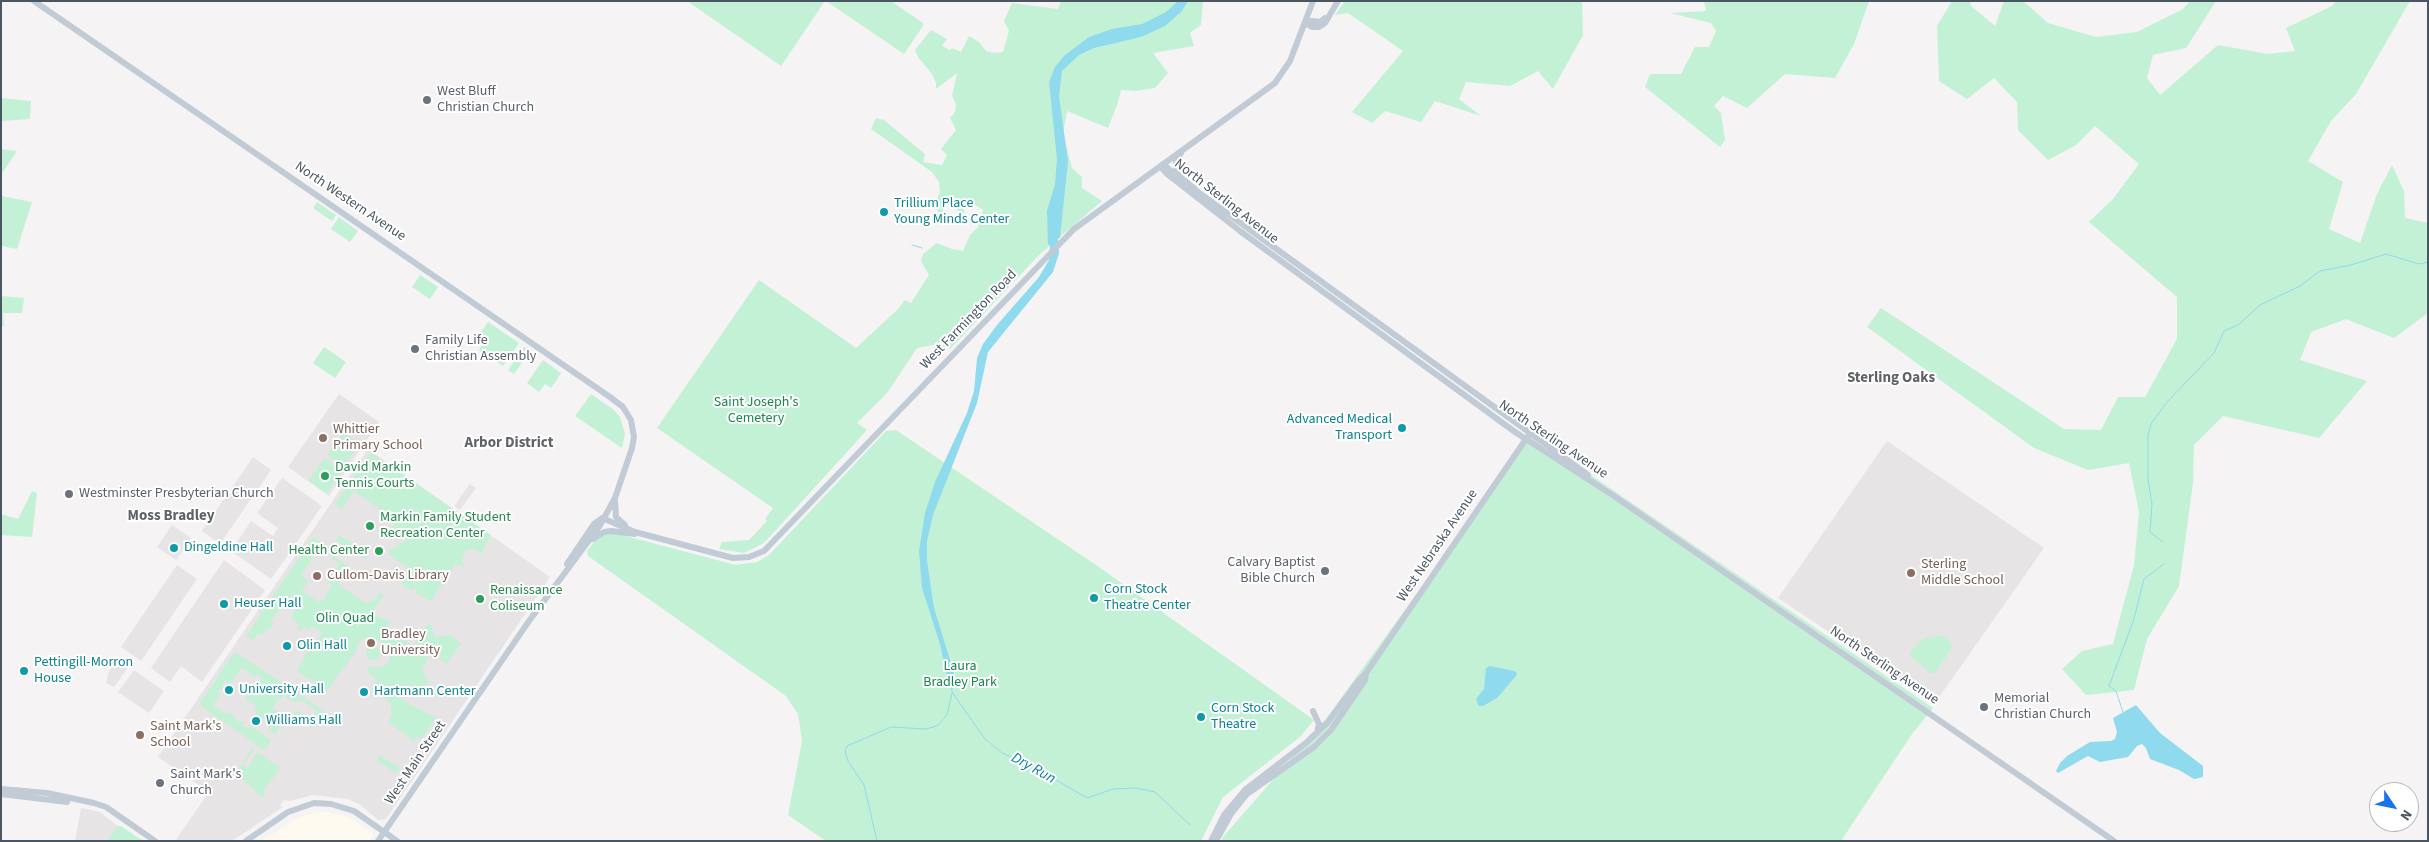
<!DOCTYPE html>
<style>
body{margin:0}
#map{position:relative;width:2429px;height:842px;overflow:hidden;background:#f5f3f3;font-family:"Source Sans 3",sans-serif}
canvas{display:block}
.frame{position:absolute;inset:0;border:2px solid #4a5661;pointer-events:none}
.north{position:absolute;left:2369px;top:782px;width:50px;height:50px;box-sizing:border-box;background:#fff;border:1px solid #b7bbc0;border-radius:50%;rotate:124deg;font-size:14px;font-weight:700;line-height:20px;text-align:center;color:#4a5661}
.north::after{content:'';display:block;margin:auto;width:18px;height:22px;background:#1a73e8;clip-path:polygon(50% 0,100% 100%,50% 72%,0 100%)}
</style>
<div id="map">
<canvas width="2429" height="842"></canvas>
<div class="frame"></div>
<div class="north">N</div>
</div>
<script>
const ctx = document.querySelector('canvas').getContext('2d');
ctx.lineJoin = 'round';
function paint(path, color) { ctx.fillStyle = color; ctx.fill(path, 'evenodd'); }
const poly = rows => new Path2D(rows.map(r => 'M' + r).join(''));
function trace(path, color, width, dash) { ctx.strokeStyle = color; ctx.lineWidth = width; ctx.lineCap = dash ? 'butt' : 'round'; ctx.setLineDash(dash || []); ctx.stroke(path); }
function drawText(font, color, halo, rows, align = 'center') {
  ctx.font = font + ' "Source Sans 3",sans-serif'; ctx.lineWidth = 4; ctx.setLineDash([]); ctx.textBaseline = 'middle'; ctx.strokeStyle = halo; ctx.fillStyle = color; for (const [text, x, y, turn = 0] of rows) {
    ctx.save(); ctx.translate(x, y); ctx.rotate((+turn || 0) * Math.PI / 180); ctx.textAlign = isNaN(turn) ? turn : align; if (halo) ctx.strokeText(text, 0, 0); ctx.fillText(text, 0, 0); ctx.restore();
  }
}
paint(poly([
 [322,811,347,816,373,833,373,836,370,841,262,841,298,817]
]), '#fdf9ef');
paint(poly([
 [339,394,379,422,329,496,288,467],
 [1887,441,2044,548,1935,703,1778,598],
 [368,449,550,577,386,819,378,820,359,804,347,799,313,795,290,801,284,800,280,805,283,807,232,841,175,841,209,792,158,757],
 [253,457,271,470,220,544,202,531],
 [282,478,322,506,271,579,231,551,251,521,273,536,278,528,257,513],
 [470,484,476,488,460,510,454,506],
 [172,525,191,538,176,560,157,547],
 [224,560,265,590,202,682,181,666,170,682,151,668],
 [177,565,197,579,141,661,121,647],
 [118,659,129,666,114,687,106,683,109,671],
 [134,670,164,691,149,713,118,692],
 [81,808,100,812,137,841,75,841]
]), '#e6e4e5');
paint(poly([
 [687,1,825,1,781,66],
 [826,1,891,1,923,23,923,26,904,54],
 [1061,1,1203,1,1201,25,1190,33,1194,46,1153,53,1168,73,1155,88,1136,91,1121,90,1117,105,1108,128,1067,111,1063,133,1072,168,1082,177,1082,188,1102,201,1041,253,950,349,933,345,917,348,887,393,857,423,867,430,764,543,744,553,719,549,722,542,749,540,767,521,765,519,773,508,657,428,759,280,856,348,897,310,905,300,911,303,929,275,921,261,923,254,937,243,952,249,963,251,970,235,978,227,983,210,968,200,964,201,964,214,944,202,941,222,935,203,940,192,939,182,932,172,871,129,876,118,884,120,925,154,923,162,942,165,947,155,941,149,956,130,950,118,955,112,956,104,952,96,957,73,936,89,936,83,932,74,918,57,915,50,931,30,947,39,942,46,950,50,952,48,961,52,969,36,979,42,986,51,994,53,1003,52,1009,31,1004,21,1012,3,1058,9],
 [1345,1,1582,1,1583,35,1553,89,1538,71,1510,86,1466,82,1459,99,1481,116,1435,101,1421,122,1385,111,1372,123,1352,112,1403,51,1348,13,1335,15],
 [1704,1,1869,1,1854,44,1835,78,1785,74,1747,108,1723,96,1714,106,1721,113,1725,140,1720,147,1645,87,1650,74,1681,74,1695,47,1709,47,1716,31,1711,23,1670,13,1706,11],
 [1952,1,1970,1,1971,6,1995,26,2004,1,2023,1,2048,23,2096,37,2137,32,2183,9,2190,1,2216,1,2186,48,2153,55,2147,78,2160,95,2218,45,2268,54,2295,51,2286,28,2332,6,2336,1,2410,1,2356,94,2331,121,2308,161,2343,182,2329,229,2360,243,2377,194,2392,165,2404,191,2405,218,2428,223,2428,313,2394,338,2346,319,2311,332,2300,360,2367,381,2319,438,2223,416,2194,445,2193,483,2179,586,2147,639,2134,690,2086,695,2062,669,2082,651,2113,644,2134,565,2139,512,2129,463,2088,470,2034,448,1867,327,1881,308,2064,429,2101,430,2118,397,2145,397,2177,339,2177,297,2089,222,2113,199,2139,164,2095,126,2076,145,2048,160,2018,130,2017,102,1994,78,1967,99,1939,81,1937,26],
 [1,98,31,101,30,119,1,121],
 [1,149,17,151,1,175],
 [1,196,32,202,17,249,1,246],
 [317,202,336,215,332,221,313,208],
 [339,217,358,231,350,242,331,229],
 [420,275,438,287,430,299,412,287],
 [1,290,2,296,24,298,22,313,3,313,4,326,1,326],
 [488,322,519,343,503,366,479,350,484,341,478,337],
 [324,347,346,362,335,378,313,363],
 [524,347,530,351,514,374,508,370],
 [543,360,561,373,551,388,545,384,539,392,527,383],
 [591,394,614,410,620,417,625,434,622,448,575,416],
 [896,430,1096,565,1314,720,1300,737,1223,797,1201,841,826,841,788,815,802,741,798,714,786,696,588,556,587,551,595,541,605,534,614,533,736,565,757,562,769,555,886,431],
 [345,432,360,445,343,466,329,456,328,453],
 [1532,435,1933,708,1912,734,1841,841,1222,841,1223,837,1325,720],
 [371,453,491,535,481,554,472,548,464,552,462,560,464,568,456,563,431,601,416,593,418,590,414,588,412,591,403,585,400,578,407,567,389,555,389,551,405,541,401,528,388,535,387,533,397,521,354,491,342,509,335,504],
 [326,459,341,471,328,492,325,493,309,480,323,460],
 [32,491,37,493,32,537,1,535,1,514,18,519],
 [339,535,368,555,365,559,336,540],
 [313,537,323,543,301,575,308,581,302,591,319,602,323,600,332,586,328,581,340,564,331,559,333,556,347,565,341,574,345,578,342,578,339,583,340,586,366,603,374,600,380,592,384,595,371,613,390,622,382,638,388,630,413,646,427,625,431,625,435,637,449,635,461,643,447,664,440,659,441,656,432,651,422,669,428,682,419,691,407,686,401,699,436,718,422,739,417,736,414,741,388,722,392,716,390,703,384,695,384,689,375,684,378,680,369,673,368,666,381,668,389,662,391,653,380,641,369,637,359,641,356,651,327,691,297,671,308,650,323,633,312,626,309,630,304,627,300,631,297,629,299,625,291,617,302,601,292,594,270,621,274,624,270,629,268,628,263,634,257,634,253,640,246,636],
 [1939,635,1947,638,1953,646,1935,673,1931,673,1910,656,1911,651,1922,639],
 '366 653a7 7 0 1 1 14 0a7 7 0 1 1-14 0Z',
 [234,653,237,653,324,711,312,727,293,715,296,710,310,719,314,716,316,710,302,700,295,702,283,695,279,700,277,699,273,708,286,717,275,734,268,729,275,719,269,715,265,720,258,715,255,713,256,706,246,699,249,691,254,694,258,689,262,678,257,674,254,677,242,667,230,684,224,681,222,688,217,692,220,694,213,705,224,713,233,714,236,721,244,722,242,725,248,729,251,726,271,740,266,748,264,750,201,706,200,703],
 [252,748,254,750,242,765,248,769,257,752,280,768,265,789,263,798,236,773],
 [379,755,400,768,396,773,378,761],
 [118,826,121,826,143,841,107,841]
]), '#c3f1d5');
paint(poly([
 [1178,1,1188,1,1182,11,1165,26,1141,37,1094,48,1079,55,1062,71,1059,96,1068,161,1060,238,1058,238,1059,253,1053,272,988,352,977,403,933,515,927,541,927,561,934,608,954,673,950,676,946,673,940,644,922,588,919,551,925,513,935,482,967,413,974,391,977,358,983,344,997,325,1039,277,1049,260,1050,244,1048,245,1047,211,1055,184,1057,159,1049,82,1055,67,1064,56,1089,37,1112,29,1142,24,1166,12],
 [1490,666,1514,671,1517,673,1516,676,1497,698,1483,706,1479,706,1476,699,1484,689,1486,668],
 [2136,705,2160,733,2203,766,2203,777,2194,779,2179,770,2150,759,2146,748,2142,744,2137,746,2128,757,2100,762,2088,756,2058,773,2056,771,2060,763,2067,756,2090,742,2111,741,2115,739,2117,732,2113,718]
]), '#90daee');
trace(poly([
 [912,245,922,248],
 [2163,542,2150,532,2152,504,2148,479,2148,435,2151,424,2167,402,2214,353,2224,331,2238,325,2260,305,2300,286,2320,271,2351,265,2386,254,2419,264,2428,262],
 [951,676,952,692,984,738,1002,753,1027,763,1087,798,1113,789,1136,788,1155,792,1190,825],
 [2123,712,2116,691,2109,686,2134,619,2144,579,2164,564],
 [877,841,864,785,848,761,845,751,847,746,891,727,926,729,937,726,947,715,952,693]
]), '#90daee', 1);
trace(poly([
 [34,1,610,397,623,407,631,420,634,437,632,448,615,498,599,527,529,621,378,841],
 [1305,23,1312,27,1319,27,1325,23,1338,1],
 [1305,23,1312,21,1320,22,1325,18],
 [1181,153,1176,161,1176,170,1179,176,1194,188],
 [1163,164,1162,168,1167,174,1240,231,1515,432,1614,496,2114,841],
 [1163,164,1181,180],
 [1191,187,1588,475],
 [615,500,616,517,625,525],
 [602,518,635,532,733,558,749,557,764,551,1074,229,1275,83,1290,61,1313,1],
 [593,539,604,532,611,531,635,534],
 [567,564,594,524,601,519],
 [1313,711,1319,724,1317,733],
 [1,789,47,793,94,803,106,807,155,841],
 [1,794,67,802],
 [246,841,288,812,314,803,331,804,354,811,397,841],
 [1211,841,1224,815,1245,790,1306,743,1328,722,1359,680,1366,673,1528,436],
 [1216,841,1231,814,1247,794,1314,747,1331,730,1365,680,1366,673]
]), '#c1cbd6', 6);
for (const [x, y, r, color] of [
 [427,100,5,"#6b7280"],
 [884,212,5,"#0f9aa8"],
 [415,349,5,"#6b7280"],
 [1402,428,5,"#0f9aa8"],
 [323,438,5,"#8d6e63"],
 [325,476,5,"#2e9e5b"],
 [69,494,5,"#6b7280"],
 [370,526,5,"#2e9e5b"],
 [174,548,5,"#0f9aa8"],
 [379,551,5,"#2e9e5b"],
 [1325,571,5,"#6b7280"],
 [1911,573,5,"#8d6e63"],
 [317,576,5,"#8d6e63"],
 [1094,598,5,"#0f9aa8"],
 [480,599,5,"#2e9e5b"],
 [224,604,5,"#0f9aa8"],
 [371,643,5,"#8d6e63"],
 [287,646,5,"#0f9aa8"],
 [24,671,5,"#0f9aa8"],
 [229,690,5,"#0f9aa8"],
 [364,692,5,"#0f9aa8"],
 [1984,707,5,"#6b7280"],
 [1201,717,5,"#0f9aa8"],
 [256,721,5,"#0f9aa8"],
 [140,735,5,"#8d6e63"],
 [160,783,5,"#6b7280"]
]) { const dot = new Path2D(); dot.arc(x, y, r, 0, 2 * Math.PI); ctx.fillStyle = color; ctx.fill(dot); trace(dot, '#fff', 2); }
drawText('14px', '#5b616d', '#fff', [
 ["West Bluff",437,92],
 ["Christian Church",437,108],
 ["Family Life",425,341],
 ["Christian Assembly",425,357],
 ["Westminster Presbyterian Church",79,494],
 ["Calvary Baptist",1315,563,"right"],
 ["Bible Church",1315,579,"right"],
 ["Memorial",1994,699],
 ["Christian Church",1994,715],
 ["Saint Mark's",170,775],
 ["Church",170,791]
], 'left');
drawText('14px', '#4a5661', '#fff', [
 ["North Western Avenue",350,202,34],
 ["North Sterling Avenue",1226,202,38],
 ["West Farmington Road",969,320,-46],
 ["North Sterling Avenue",1553,440,34],
 ["West Nebraska Avenue",1438,546,-56],
 ["North Sterling Avenue",1884,666,34],
 ["West Main Street",416,763,-56]
]);
drawText('14px', '#0d838f', '#fff', [
 ["Trillium Place",894,204],
 ["Young Minds Center",894,220],
 ["Advanced Medical",1392,420,"right"],
 ["Transport",1392,436,"right"],
 ["Dingeldine Hall",184,548],
 ["Corn Stock",1104,590],
 ["Theatre Center",1104,606],
 ["Heuser Hall",234,604],
 ["Olin Hall",297,646],
 ["Pettingill-Morron",34,663],
 ["House",34,679],
 ["University Hall",239,690],
 ["Hartmann Center",374,692],
 ["Corn Stock",1211,709],
 ["Theatre",1211,725],
 ["Williams Hall",266,721]
], 'left');
drawText('14px', '#17864f', '#fff', [
 ["Saint Joseph's",756,403],
 ["Cemetery",756,419],
 ["Olin Quad",345,619],
 ["Laura",960,667],
 ["Bradley Park",960,683]
]);
drawText('14px', '#785e54', '#fff', [
 ["Whittier",333,430],
 ["Primary School",333,446],
 ["Sterling",1921,565],
 ["Middle School",1921,581],
 ["Cullom-Davis Library",327,576],
 ["Bradley",381,635],
 ["University",381,651],
 ["Saint Mark's",150,727],
 ["School",150,743]
], 'left');
drawText('14px', '#27864d', '#fff', [
 ["David Markin",335,468],
 ["Tennis Courts",335,484],
 ["Markin Family Student",380,518],
 ["Recreation Center",380,534],
 ["Health Center",369,551,"right"],
 ["Renaissance",490,591],
 ["Coliseum",490,607]
], 'left');
drawText('bold 15px', '#5f6368', '#fff', [
 ["Sterling Oaks",1891,379],
 ["Arbor District",509,444],
 ["Moss Bradley",171,517]
]);
drawText('italic 15px', '#0c7c9b', '#fff', [
 ["Dry Run",1033,769,29]
]);
</script>
